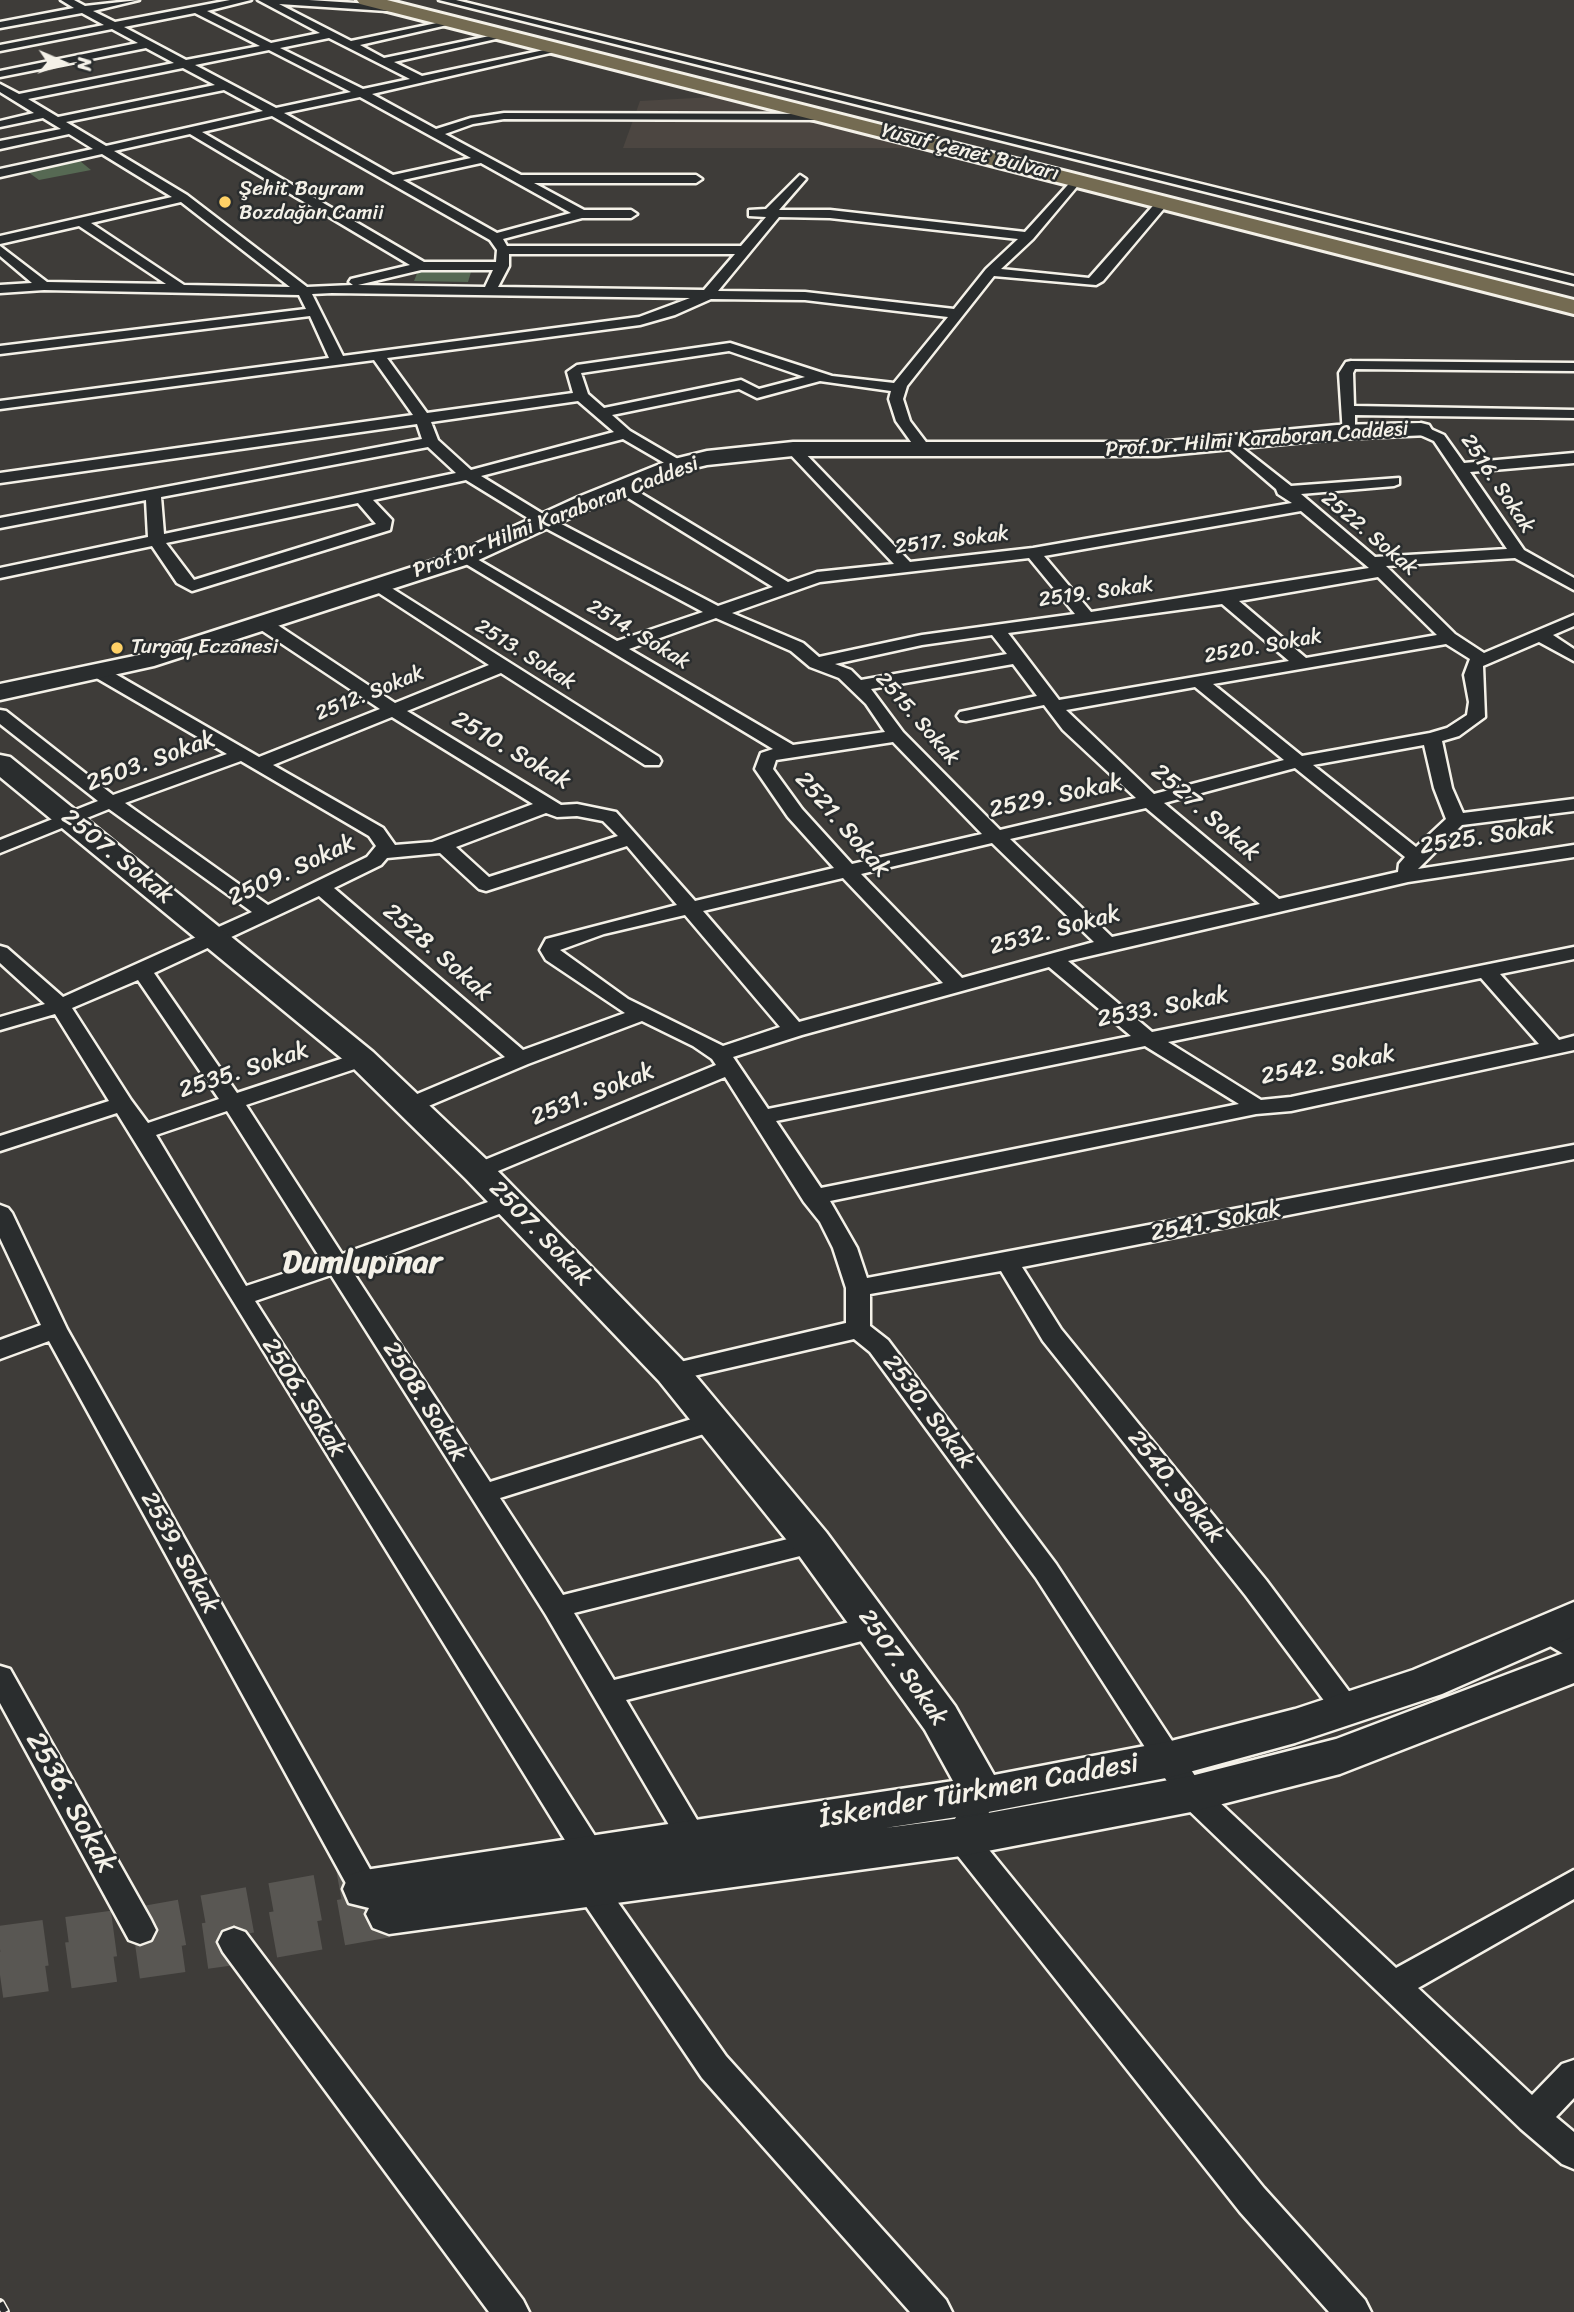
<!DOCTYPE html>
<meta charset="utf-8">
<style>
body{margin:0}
#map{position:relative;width:1574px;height:2312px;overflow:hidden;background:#3e3c39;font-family:Sriracha,sans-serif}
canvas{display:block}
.north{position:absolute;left:28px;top:28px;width:70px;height:70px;-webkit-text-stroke:5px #2a2d2e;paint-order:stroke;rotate:93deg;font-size:19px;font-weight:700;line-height:28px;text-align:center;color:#f4f1e8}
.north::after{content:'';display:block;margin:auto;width:24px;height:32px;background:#f4f1e8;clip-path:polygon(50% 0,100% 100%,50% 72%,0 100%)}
</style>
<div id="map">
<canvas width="1574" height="2312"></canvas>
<div class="north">N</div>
</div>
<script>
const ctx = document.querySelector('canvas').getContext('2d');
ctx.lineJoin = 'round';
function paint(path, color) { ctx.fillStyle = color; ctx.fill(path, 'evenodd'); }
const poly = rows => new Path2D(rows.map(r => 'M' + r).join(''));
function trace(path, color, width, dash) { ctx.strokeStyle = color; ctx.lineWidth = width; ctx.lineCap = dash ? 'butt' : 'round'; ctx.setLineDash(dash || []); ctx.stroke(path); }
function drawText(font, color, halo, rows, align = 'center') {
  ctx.font = font + ' Sriracha,sans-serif'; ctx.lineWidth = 5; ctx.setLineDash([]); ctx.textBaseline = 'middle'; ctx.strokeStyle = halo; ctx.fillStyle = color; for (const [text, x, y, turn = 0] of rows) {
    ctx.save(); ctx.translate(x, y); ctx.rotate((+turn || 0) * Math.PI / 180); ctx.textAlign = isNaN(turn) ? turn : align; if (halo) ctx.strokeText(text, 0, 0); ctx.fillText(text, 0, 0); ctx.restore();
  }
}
paint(poly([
 [732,96,911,144,912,148,623,148,640,101]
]), '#4c4641');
paint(poly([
 [80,161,91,170,39,180,28,172],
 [418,271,471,272,468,282,414,281]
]), '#566953');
trace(poly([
 [0,1949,140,1930,365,1889],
 [0,1975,234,1942,389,1914]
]), '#595753', 46, [46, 23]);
const street = poly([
 [61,0,74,0,85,6,139,0,93,11,115,22,230,0,251,0,207,11,271,43,320,33,258,0,309,0,402,6,407,9,402,12,279,4,351,41,451,20,456,23,360,45,384,58,504,33,509,36,394,62,422,76,558,47,563,50,372,94,436,129,471,118,504,113,829,114,835,117,829,120,504,119,473,124,445,134,521,175,696,175,702,179,696,183,534,183,584,210,631,210,637,214,631,218,582,218,503,239,507,246,741,246,766,217,749,216,749,210,766,209,800,175,806,179,779,210,830,210,1025,232,1076,176,1082,180,1080,183,1033,239,1001,269,1089,278,1159,199,1167,199,1167,205,1103,281,1096,285,994,276,907,386,903,399,910,421,932,450,929,453,919,453,896,421,889,399,891,391,820,381,757,398,739,389,612,415,630,431,683,462,683,468,673,468,623,439,481,476,548,517,718,606,773,587,617,491,617,485,627,485,788,582,817,572,894,564,788,452,785,449,793,444,798,446,910,562,1033,548,1292,503,1278,494,1276,489,1225,445,1223,442,1230,438,1291,486,1399,478,1399,484,1394,486,1301,494,1375,557,1507,549,1434,441,1416,433,1416,427,1426,427,1444,435,1464,463,1574,453,1574,463,1470,472,1524,550,1574,578,1574,590,1515,558,1386,566,1455,634,1484,653,1574,615,1574,626,1553,635,1574,649,1574,661,1539,642,1483,666,1485,717,1459,736,1442,741,1452,788,1463,813,1574,799,1574,811,1462,825,1418,869,1574,845,1574,857,1408,882,1068,961,1152,1032,1574,947,1574,959,1500,974,1559,1040,1574,1036,1574,1050,1291,1111,1256,1114,830,1201,857,1248,867,1278,1574,1145,1574,1159,1022,1267,1061,1329,1266,1580,1357,1702,1361,1710,1357,1718,1347,1722,1337,1718,1246,1596,1043,1341,1001,1271,870,1294,870,1326,888,1340,1056,1564,1201,1785,1396,1968,1574,1870,1574,1899,1418,1988,1532,2095,1562,2064,1574,2060,1574,2098,1556,2117,1574,2132,1574,2169,1562,2164,1521,2129,1181,1803,1036,1578,870,1352,854,1339,672,1381,663,1378,659,1372,663,1366,846,1323,846,1288,833,1248,820,1222,804,1202,725,1077,486,1176,478,1178,470,1176,467,1171,470,1166,716,1065,712,1059,693,1046,642,1021,528,1064,419,1110,403,1110,400,1105,403,1100,505,1057,319,896,154,973,237,1093,362,1052,373,1059,370,1064,246,1105,342,1254,502,1197,518,1197,522,1202,518,1207,351,1269,490,1482,714,1412,723,1414,727,1421,723,1428,500,1498,563,1595,812,1533,822,1536,825,1543,822,1550,812,1553,574,1613,614,1680,874,1616,884,1619,888,1627,884,1635,874,1638,626,1700,709,1840,705,1849,694,1853,683,1849,546,1615,331,1275,255,1301,602,1847,606,1856,605,1884,726,2056,946,2300,952,2312,910,2312,702,2078,579,1896,575,1887,576,1858,117,1113,0,1151,0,1136,109,1101,55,1014,0,1030,0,1017,45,1004,0,963,0,946,7,948,63,997,252,912,109,809,0,853,0,840,98,801,0,724,0,710,6,711,113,795,227,754,93,676,90,672,93,668,105,668,259,757,380,709,258,628,256,624,258,620,270,620,395,703,489,665,368,586,376,581,382,582,659,757,661,761,659,765,645,765,501,673,407,711,561,805,577,804,616,812,695,901,834,868,788,817,755,769,761,753,773,749,456,558,464,553,470,555,617,641,703,612,536,523,466,480,373,500,392,520,390,530,192,591,177,583,152,546,0,578,0,568,148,537,146,500,0,528,0,518,422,439,417,424,0,483,0,473,413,415,374,360,0,409,0,401,329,358,310,316,0,354,0,346,306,309,299,295,44,290,0,293,0,285,32,283,0,256,0,246,47,282,166,284,79,226,0,244,0,236,172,197,102,154,0,177,0,169,93,149,69,134,0,149,0,141,61,129,43,118,0,127,0,121,34,113,0,92,0,84,19,94,174,63,146,48,0,77,0,71,138,43,112,29,0,51,0,45,104,25,82,13,0,28,0,22,74,8,61,0],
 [195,13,260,46,186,60,124,27,195,13],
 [329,38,410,79,363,89,280,48,329,38],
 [269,50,351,92,276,108,195,65,269,50],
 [183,68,215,85,58,117,28,99,183,68],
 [224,90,263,111,106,146,66,122,224,90],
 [360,97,471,158,393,175,284,113,360,97],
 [272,116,490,240,497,250,496,262,424,262,202,132,272,116],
 [190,134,410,265,351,279,349,282,353,285,307,287,187,195,114,151,190,134],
 [481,163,571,213,497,233,403,180,481,163],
 [181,202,290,287,184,285,91,223,181,202],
 [779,217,830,218,1018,239,986,269,954,309,805,292,718,291,779,217],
 [509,254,735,254,704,290,498,287,509,266,509,254],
 [421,270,493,270,485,287,358,285,421,270],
 [332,293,690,298,639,317,343,356,312,294,332,293],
 [711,299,805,300,948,317,894,383,832,376,730,343,577,365,567,372,573,393,427,413,387,358,640,325,675,315,711,299],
 [729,351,805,377,759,389,741,380,604,408,588,394,581,373,729,351],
 [578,401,614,432,471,470,438,440,431,422,578,401],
 [428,447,456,473,164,534,161,497,428,447],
 [358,503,376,524,194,580,166,543,358,503],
 [1301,511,1369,568,1091,612,1044,556,1301,511],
 [1029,558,1075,614,922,635,819,657,803,643,732,613,820,582,1029,558],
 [1378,577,1437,635,1306,658,1239,601,1378,577],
 [1222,604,1289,661,1059,700,1008,633,1222,604],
 [716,618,791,651,810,667,839,678,866,704,885,732,793,745,629,649,716,618],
 [992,635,1007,654,861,680,851,670,835,664,922,645,992,635],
 [1446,644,1470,659,1464,675,1469,702,1467,715,1447,728,1430,733,1302,756,1213,684,1446,644],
 [1013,664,1037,696,960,712,957,716,960,720,966,721,1044,705,1063,730,1136,798,1000,830,903,732,871,689,1013,664],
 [1195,687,1284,760,1154,794,1066,710,1195,687],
 [392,717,533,804,432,842,395,845,383,828,273,765,392,717],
 [893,742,982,834,852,864,802,809,773,769,776,760,893,742],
 [1424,745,1434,788,1446,819,1416,847,1313,765,1424,745],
 [241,761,369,836,376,846,367,857,268,905,125,803,241,761],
 [1295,768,1405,857,1399,864,1398,872,1279,899,1164,803,1295,768],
 [1146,808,1260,904,1112,937,1010,839,1146,808],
 [546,813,557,817,577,816,603,821,618,836,489,877,456,847,546,813],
 [992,843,1094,942,962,978,861,874,992,843],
 [627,846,677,905,546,939,540,950,546,960,625,1013,523,1050,334,888,381,865,387,858,440,853,479,889,486,891,627,846],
 [843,878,943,983,799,1022,703,911,843,878],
 [685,915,780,1027,723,1046,628,999,560,950,604,934,685,915],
 [1049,967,1131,1036,768,1109,733,1057,802,1035,1049,967],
 [1481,978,1539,1044,1291,1097,1261,1100,1168,1042,1481,978],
 [138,980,219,1099,148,1123,131,1100,72,1008,138,980],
 [1145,1046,1239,1104,821,1188,776,1121,1145,1046],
 [227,1111,322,1261,246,1286,156,1135,227,1111],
 [439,0,456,0,1574,276,1574,284,439,0],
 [1351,361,1574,363,1574,371,1355,369,1353,373,1354,406,1574,410,1574,418,1355,415,1355,432,1348,436,1343,435,1339,373,1346,362,1351,361],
 [0,1205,8,1208,12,1213,67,1329,376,1880,380,1889,376,1898,365,1902,354,1898,49,1341,0,1359,0,1340,41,1325,0,1238,0,1205],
 [1548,1620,1574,1634,1574,1660,1538,1639,1534,1631,1538,1623,1548,1620],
 [0,1666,10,1669,151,1920,156,1930,151,1940,140,1944,129,1940,0,1703,0,1666],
 [983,1783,993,1786,998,1795,977,1835,1264,2188,1365,2300,1371,2312,1329,2312,1240,2212,950,1846,946,1837,950,1828,973,1786,983,1783],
 [234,1928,245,1932,523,2300,529,2312,489,2312,223,1952,218,1942,223,1932,234,1928]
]);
const secondary = poly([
 [1421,423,1429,425,1432,430,1429,435,1337,439,1158,456,793,456,707,465,686,470,594,507,472,563,154,666,0,700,0,684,139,655,456,553,578,497,670,460,707,451,793,442,1158,442,1337,425,1421,423],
 [0,755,10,757,373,1052,490,1163,685,1363,826,1532,955,1706,994,1775,1171,1741,1295,1709,1413,1670,1574,1602,1574,1636,1442,1694,1295,1743,1171,1777,983,1813,885,1828,961,1818,1191,1776,1336,1739,1574,1649,1574,1683,1340,1774,1191,1812,961,1856,389,1934,373,1928,366,1914,369,1908,349,1903,343,1889,349,1875,365,1870,953,1781,925,1730,798,1554,659,1381,466,1179,351,1066,0,777,0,755]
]);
const highway = poly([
 [357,0,387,0,1574,300,1574,314,360,4,357,0]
]);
trace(street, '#f4f1e8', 5);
trace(secondary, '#f4f1e8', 5);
trace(highway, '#f4f1e8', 6);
paint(street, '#2a2d2e');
paint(secondary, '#2a2d2e');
paint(highway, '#746b52');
const rail = poly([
 [0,2303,5,2312]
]);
trace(rail, '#f4f1e8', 10);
trace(rail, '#2a2d2e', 7, [22]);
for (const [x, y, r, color] of [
 [225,202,7,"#ffd166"],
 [117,648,7,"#ffd166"]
]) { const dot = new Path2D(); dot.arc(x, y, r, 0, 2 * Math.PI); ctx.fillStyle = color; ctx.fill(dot); trace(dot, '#2a2d2e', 2.5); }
drawText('21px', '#f4f1e8', '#2a2d2e', [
 ["Yusuf Çenet Bulvarı",970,153,14],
 ["Prof.Dr. Hilmi Karaboran Caddesi",1257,440,-4],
 ["2516. Sokak",1497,484,56],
 ["Prof.Dr. Hilmi Karaboran Caddesi",556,518,-21],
 ["2522. Sokak",1369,534,40],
 ["2517. Sokak",952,541,-7],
 ["2519. Sokak",1096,593,-8],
 ["2514. Sokak",638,635,31],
 ["2520. Sokak",1263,647,-10],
 ["2513. Sokak",525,655,32],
 ["2512. Sokak",370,694,-22],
 ["2515. Sokak",917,719,49]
]);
drawText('21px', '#f4f1e8', '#2a2d2e', [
 ["Şehit Bayram",239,190],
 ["Bozdağan Camii",239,214],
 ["Turgay Eczanesi",131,648]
], 'left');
drawText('24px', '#f4f1e8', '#2a2d2e', [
 ["2510. Sokak",511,751,30],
 ["2503. Sokak",151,762,-20],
 ["2529. Sokak",1056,797,-12],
 ["2527. Sokak",1205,813,41],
 ["2521. Sokak",842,825,49],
 ["2525. Sokak",1487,837,-9],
 ["2507. Sokak",117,857,39],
 ["2509. Sokak",292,871,-25],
 ["2532. Sokak",1055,931,-15],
 ["2528. Sokak",437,953,41],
 ["2533. Sokak",1163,1008,-11],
 ["2542. Sokak",1328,1066,-10],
 ["2535. Sokak",244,1071,-18],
 ["2531. Sokak",593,1095,-22],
 ["2541. Sokak",1216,1222,-11],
 ["2507. Sokak",540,1234,46],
 ["2506. Sokak",303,1398,58],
 ["2508. Sokak",424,1402,58],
 ["2530. Sokak",928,1412,53],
 ["2540. Sokak",1175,1487,51],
 ["2539. Sokak",179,1553,61],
 ["2507. Sokak",902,1668,55]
]);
drawText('28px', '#f4f1e8', '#2a2d2e', [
 ["İskender Türkmen Caddesi",979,1792,-10],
 ["2536. Sokak",70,1803,61]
]);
drawText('bold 32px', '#f4f1e8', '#2a2d2e', [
 ["Dumlupınar",362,1264]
]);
</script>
